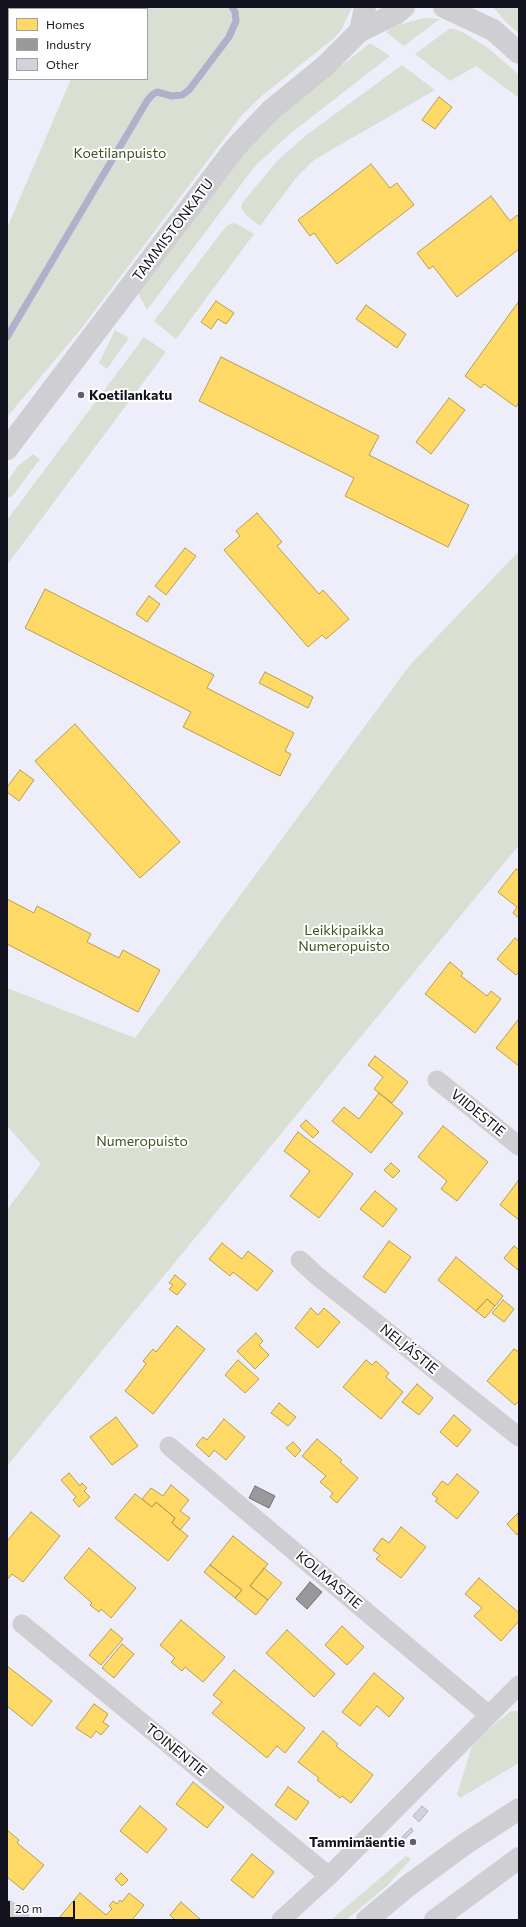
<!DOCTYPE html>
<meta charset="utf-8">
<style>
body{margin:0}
#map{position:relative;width:526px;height:1927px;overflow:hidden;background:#edeef9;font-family:Commissioner,sans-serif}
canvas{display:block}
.frame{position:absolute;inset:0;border:8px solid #12131f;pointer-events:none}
.legend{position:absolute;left:8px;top:8px;width:140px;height:72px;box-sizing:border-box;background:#fff;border:1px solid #a0a1a5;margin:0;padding:5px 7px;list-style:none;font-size:12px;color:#12131f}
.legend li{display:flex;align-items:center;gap:8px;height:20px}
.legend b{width:20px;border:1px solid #a0a1a5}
.scale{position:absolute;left:8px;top:1901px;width:67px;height:18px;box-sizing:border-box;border:2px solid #12131f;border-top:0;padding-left:5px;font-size:12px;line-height:14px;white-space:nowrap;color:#12131f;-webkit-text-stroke:3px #fff;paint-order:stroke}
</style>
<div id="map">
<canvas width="526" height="1927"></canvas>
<div class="frame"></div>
<ul class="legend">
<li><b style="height:11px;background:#ffd966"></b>Homes</li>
<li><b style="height:11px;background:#999"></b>Industry</li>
<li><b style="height:11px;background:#d1d2dd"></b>Other</li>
</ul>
<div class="scale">20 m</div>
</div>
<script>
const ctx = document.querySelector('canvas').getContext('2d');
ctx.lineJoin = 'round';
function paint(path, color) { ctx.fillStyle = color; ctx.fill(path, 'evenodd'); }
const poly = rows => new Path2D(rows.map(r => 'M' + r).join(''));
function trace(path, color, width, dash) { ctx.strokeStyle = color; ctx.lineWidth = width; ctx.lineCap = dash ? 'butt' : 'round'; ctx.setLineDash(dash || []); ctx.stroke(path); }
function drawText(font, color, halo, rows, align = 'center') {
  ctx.font = font + ' Commissioner,sans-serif'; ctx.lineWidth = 4; ctx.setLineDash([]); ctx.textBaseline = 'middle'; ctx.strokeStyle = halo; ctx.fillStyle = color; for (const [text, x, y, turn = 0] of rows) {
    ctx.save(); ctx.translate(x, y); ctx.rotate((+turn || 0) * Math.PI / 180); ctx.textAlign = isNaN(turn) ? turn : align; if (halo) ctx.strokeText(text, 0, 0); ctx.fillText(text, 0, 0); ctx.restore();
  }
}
paint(poly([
 [103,7,352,7,342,29,334,38,263,95,242,115,81,329,7,417,7,228,71,79,147,79,147,9,102,9],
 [493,7,519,7,519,34,504,20],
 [424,18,440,19,404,46,386,32,395,26],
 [449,29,455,29,464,33,487,47,519,75,519,98,476,66,450,81,415,54],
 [370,43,390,56,291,133,255,166,147,310,138,293,253,139,303,96],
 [402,65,435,90,314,160,296,178,260,226,246,215,241,208,242,203,277,161,305,136],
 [235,223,254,234,176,339,154,321,227,225],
 [115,330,129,338,107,369,99,363],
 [144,337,166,352,7,565,7,520],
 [33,454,40,459,17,490,11,497,7,498,7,482,18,466],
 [519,551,519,845,7,1466,7,1210,41,1164,7,1126,7,988,135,1038,410,665],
 [511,1711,519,1711,519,1763,460,1798,457,1794,472,1746,479,1737],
 [406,1856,411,1859,388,1885,346,1920,331,1920]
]), '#d9e0d3');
const homes = poly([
 [439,97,452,107,435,129,422,120,439,97],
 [371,164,390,188,397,183,414,205,337,264,314,233,310,236,298,220,371,164],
 [491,196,510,221,517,215,519,218,519,249,457,297,433,266,429,269,417,253,491,196],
 [216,301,234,313,226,324,218,319,211,329,201,322,216,301],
 [519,301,519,402,516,407,484,384,481,388,465,376,519,301],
 [366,305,406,334,397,348,356,319,366,305],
 [221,357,379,436,369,455,469,505,448,547,345,496,354,478,199,401,221,357],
 [449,398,465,410,431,454,416,442,449,398],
 [257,513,282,542,277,546,319,594,323,590,349,619,326,639,322,635,308,647,224,550,240,536,236,531,257,513],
 [185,548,196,556,166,595,155,586,185,548],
 [45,589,214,675,207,688,294,733,285,751,291,754,280,776,183,727,191,712,25,628,45,589],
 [149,596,160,604,147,622,136,614,149,596],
 [265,672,313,697,308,708,259,683,265,672],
 [75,724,180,842,140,878,35,761,75,724],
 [20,770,34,780,19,801,7,792,7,787,20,770],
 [516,869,519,871,519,918,513,913,517,907,498,892,516,869],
 [7,899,34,913,37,906,91,934,87,942,119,958,123,950,160,970,138,1012,7,944,7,899],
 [515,938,519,941,519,972,516,975,497,959,515,938],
 [450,962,463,973,461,976,487,996,491,991,501,999,475,1033,425,994,450,962],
 [518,1020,519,1021,519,1066,496,1048,518,1020],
 [375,1056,408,1082,392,1103,374,1089,383,1077,368,1065,375,1056],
 [379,1093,403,1113,371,1153,332,1121,344,1107,359,1119,379,1093],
 [306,1120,319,1132,313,1138,300,1126,306,1120],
 [443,1126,488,1162,457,1201,441,1189,447,1181,418,1157,443,1126],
 [298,1132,353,1174,319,1218,290,1196,310,1171,284,1151,298,1132],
 [391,1163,400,1171,393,1178,384,1170,391,1163],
 [518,1181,519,1181,519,1220,500,1205,518,1181],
 [375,1191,397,1209,383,1227,360,1209,375,1191],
 [389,1241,411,1257,385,1293,363,1277,389,1241],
 [222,1243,242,1259,248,1251,273,1271,257,1291,233,1272,230,1276,209,1259,222,1243],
 [514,1246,519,1250,519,1271,504,1258,514,1246],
 [456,1257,503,1296,495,1306,487,1299,476,1311,438,1280,456,1257],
 [175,1275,186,1284,177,1295,169,1289,173,1285,169,1283,175,1275],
 [487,1299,495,1306,485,1318,476,1311,487,1299],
 [503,1300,514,1309,504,1322,492,1313,503,1300],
 [311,1308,318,1315,324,1308,340,1322,318,1348,295,1328,311,1308],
 [177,1326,205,1349,153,1414,125,1391,146,1364,143,1361,153,1349,156,1352,177,1326],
 [256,1333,263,1341,259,1345,269,1355,255,1369,237,1351,256,1333],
 [514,1349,519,1352,519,1401,515,1405,487,1381,514,1349],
 [238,1360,259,1379,245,1393,225,1375,238,1360],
 [366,1360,372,1365,376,1361,389,1373,386,1377,403,1392,381,1419,343,1387,366,1360],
 [417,1384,433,1398,419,1415,402,1402,417,1384],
 [279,1403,296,1417,288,1426,271,1413,279,1403],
 [454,1415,471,1430,457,1447,440,1432,454,1415],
 [116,1417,138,1446,112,1465,90,1437,116,1417],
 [224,1419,245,1437,226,1460,214,1450,209,1457,196,1445,203,1437,207,1440,224,1419],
 [317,1439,342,1460,340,1462,358,1478,337,1503,330,1497,333,1493,320,1482,326,1476,302,1456,317,1439],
 [293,1442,301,1450,295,1457,286,1448,293,1442],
 [69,1473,80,1486,82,1483,87,1488,84,1491,90,1497,79,1507,73,1500,76,1497,61,1480,69,1473],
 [457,1474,479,1492,457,1519,435,1501,438,1499,432,1494,442,1481,448,1485,457,1474],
 [171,1485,189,1500,180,1511,190,1518,180,1530,172,1523,175,1518,156,1502,152,1507,142,1499,151,1488,163,1496,171,1485],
 [135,1494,152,1507,156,1502,175,1518,172,1523,188,1536,168,1561,115,1518,135,1494],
 [31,1512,60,1536,23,1582,12,1574,7,1580,7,1539,8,1540,31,1512],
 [518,1513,519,1532,517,1535,507,1524,518,1513],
 [401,1527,426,1547,401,1578,376,1559,380,1555,373,1550,382,1538,389,1543,401,1527],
 [233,1536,268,1564,250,1586,268,1600,256,1615,235,1598,242,1590,210,1565,233,1536],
 [89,1548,136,1588,111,1618,101,1609,99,1612,90,1605,92,1603,64,1578,89,1548],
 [210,1565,242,1590,235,1598,204,1572,210,1565],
 [264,1568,282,1583,268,1600,250,1586,264,1568],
 [479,1578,519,1613,519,1621,501,1641,474,1616,482,1608,465,1594,479,1578],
 [181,1620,225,1657,203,1682,185,1667,182,1671,171,1662,175,1658,160,1645,181,1620],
 [342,1626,364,1647,347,1665,325,1645,342,1626],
 [111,1629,123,1639,101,1665,89,1655,111,1629],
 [287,1630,335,1674,314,1697,266,1653,287,1630],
 [122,1644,134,1654,114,1678,102,1668,122,1644],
 [7,1666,52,1701,32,1726,7,1706,7,1666],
 [234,1670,305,1728,285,1753,277,1746,267,1758,212,1713,222,1702,213,1695,234,1670],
 [374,1673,404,1698,389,1717,377,1706,360,1726,342,1712,374,1673],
 [94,1704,108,1714,103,1722,109,1726,101,1735,96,1731,91,1738,76,1728,94,1704],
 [323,1731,338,1744,336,1746,373,1775,351,1803,342,1796,340,1798,317,1780,319,1778,298,1762,323,1731],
 [193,1782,224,1807,207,1828,176,1804,193,1782],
 [288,1787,309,1802,296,1820,275,1805,288,1787],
 [140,1806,167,1829,147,1853,120,1831,140,1806],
 [7,1830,19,1840,17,1843,44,1865,23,1890,7,1877,7,1830],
 [252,1854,274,1872,253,1898,231,1880,252,1854],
 [121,1873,128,1880,122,1886,115,1879,121,1873],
 [80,1893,106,1915,112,1909,109,1906,113,1901,117,1904,120,1900,122,1902,129,1893,144,1905,132,1920,62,1920,59,1918,80,1893],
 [181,1902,201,1920,175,1920,170,1915,181,1902]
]);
paint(homes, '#ffd966');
trace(homes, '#b89e51', 1);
const industry = poly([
 [255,1486,275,1496,269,1508,249,1498,255,1486],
 [310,1582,322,1592,307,1609,296,1599,310,1582]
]);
paint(industry, '#999');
trace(industry, '#707174', 1);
trace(poly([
 [7,337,147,101,152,95,157,92,172,96,182,95,189,90,229,37,236,21,235,12,232,7]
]), '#afb1cb', 7);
const building = poly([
 [422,1806,428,1811,419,1822,413,1816,422,1806],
 [411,1828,413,1831,405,1839,402,1837,411,1828]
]);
paint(building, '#d1d2dd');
trace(building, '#afb0bc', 1);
trace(poly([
 [7,60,9,60]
]), '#cfcfd3', 9);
trace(poly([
 [437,1080,519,1146],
 [300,1260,316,1275,519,1437],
 [169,1446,489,1715],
 [22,1624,329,1876],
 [7,1909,21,1920],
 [281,1920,329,1876,519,1685]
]), '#cfcfd3', 19);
trace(poly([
 [444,7,493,30,519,53],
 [360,31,365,7],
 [7,449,235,148,271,110,325,66,360,31,397,13,404,7]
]), '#cfcfd3', 22);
trace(poly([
 [367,1920,409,1885,465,1844,519,1809],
 [435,1920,519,1858]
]), '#cfcfd3', 22);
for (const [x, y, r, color] of [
 [81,395,4,"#5f606b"],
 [413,1842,4,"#5f606b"]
]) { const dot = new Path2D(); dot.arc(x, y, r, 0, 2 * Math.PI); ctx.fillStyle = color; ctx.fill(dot); trace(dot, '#fff', 1.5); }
drawText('14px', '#43521e', '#fff', [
 ["Koetilanpuisto",120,153],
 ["Leikkipaikka",344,930],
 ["Numeropuisto",344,946],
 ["Numeropuisto",142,1141]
]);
drawText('14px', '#12131f', '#fff', [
 ["TAMMISTONKATU",173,230,-53],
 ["VIIDESTIE",478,1113,39],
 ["NELJÄSTIE",409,1349,39],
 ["KOLMASTIE",329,1580,40],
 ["TOINENTIE",176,1750,39]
]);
drawText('bold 14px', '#12131f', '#fff', [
 ["Koetilankatu",89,395],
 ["Tammimäentie",405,1842,"right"]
], 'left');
</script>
